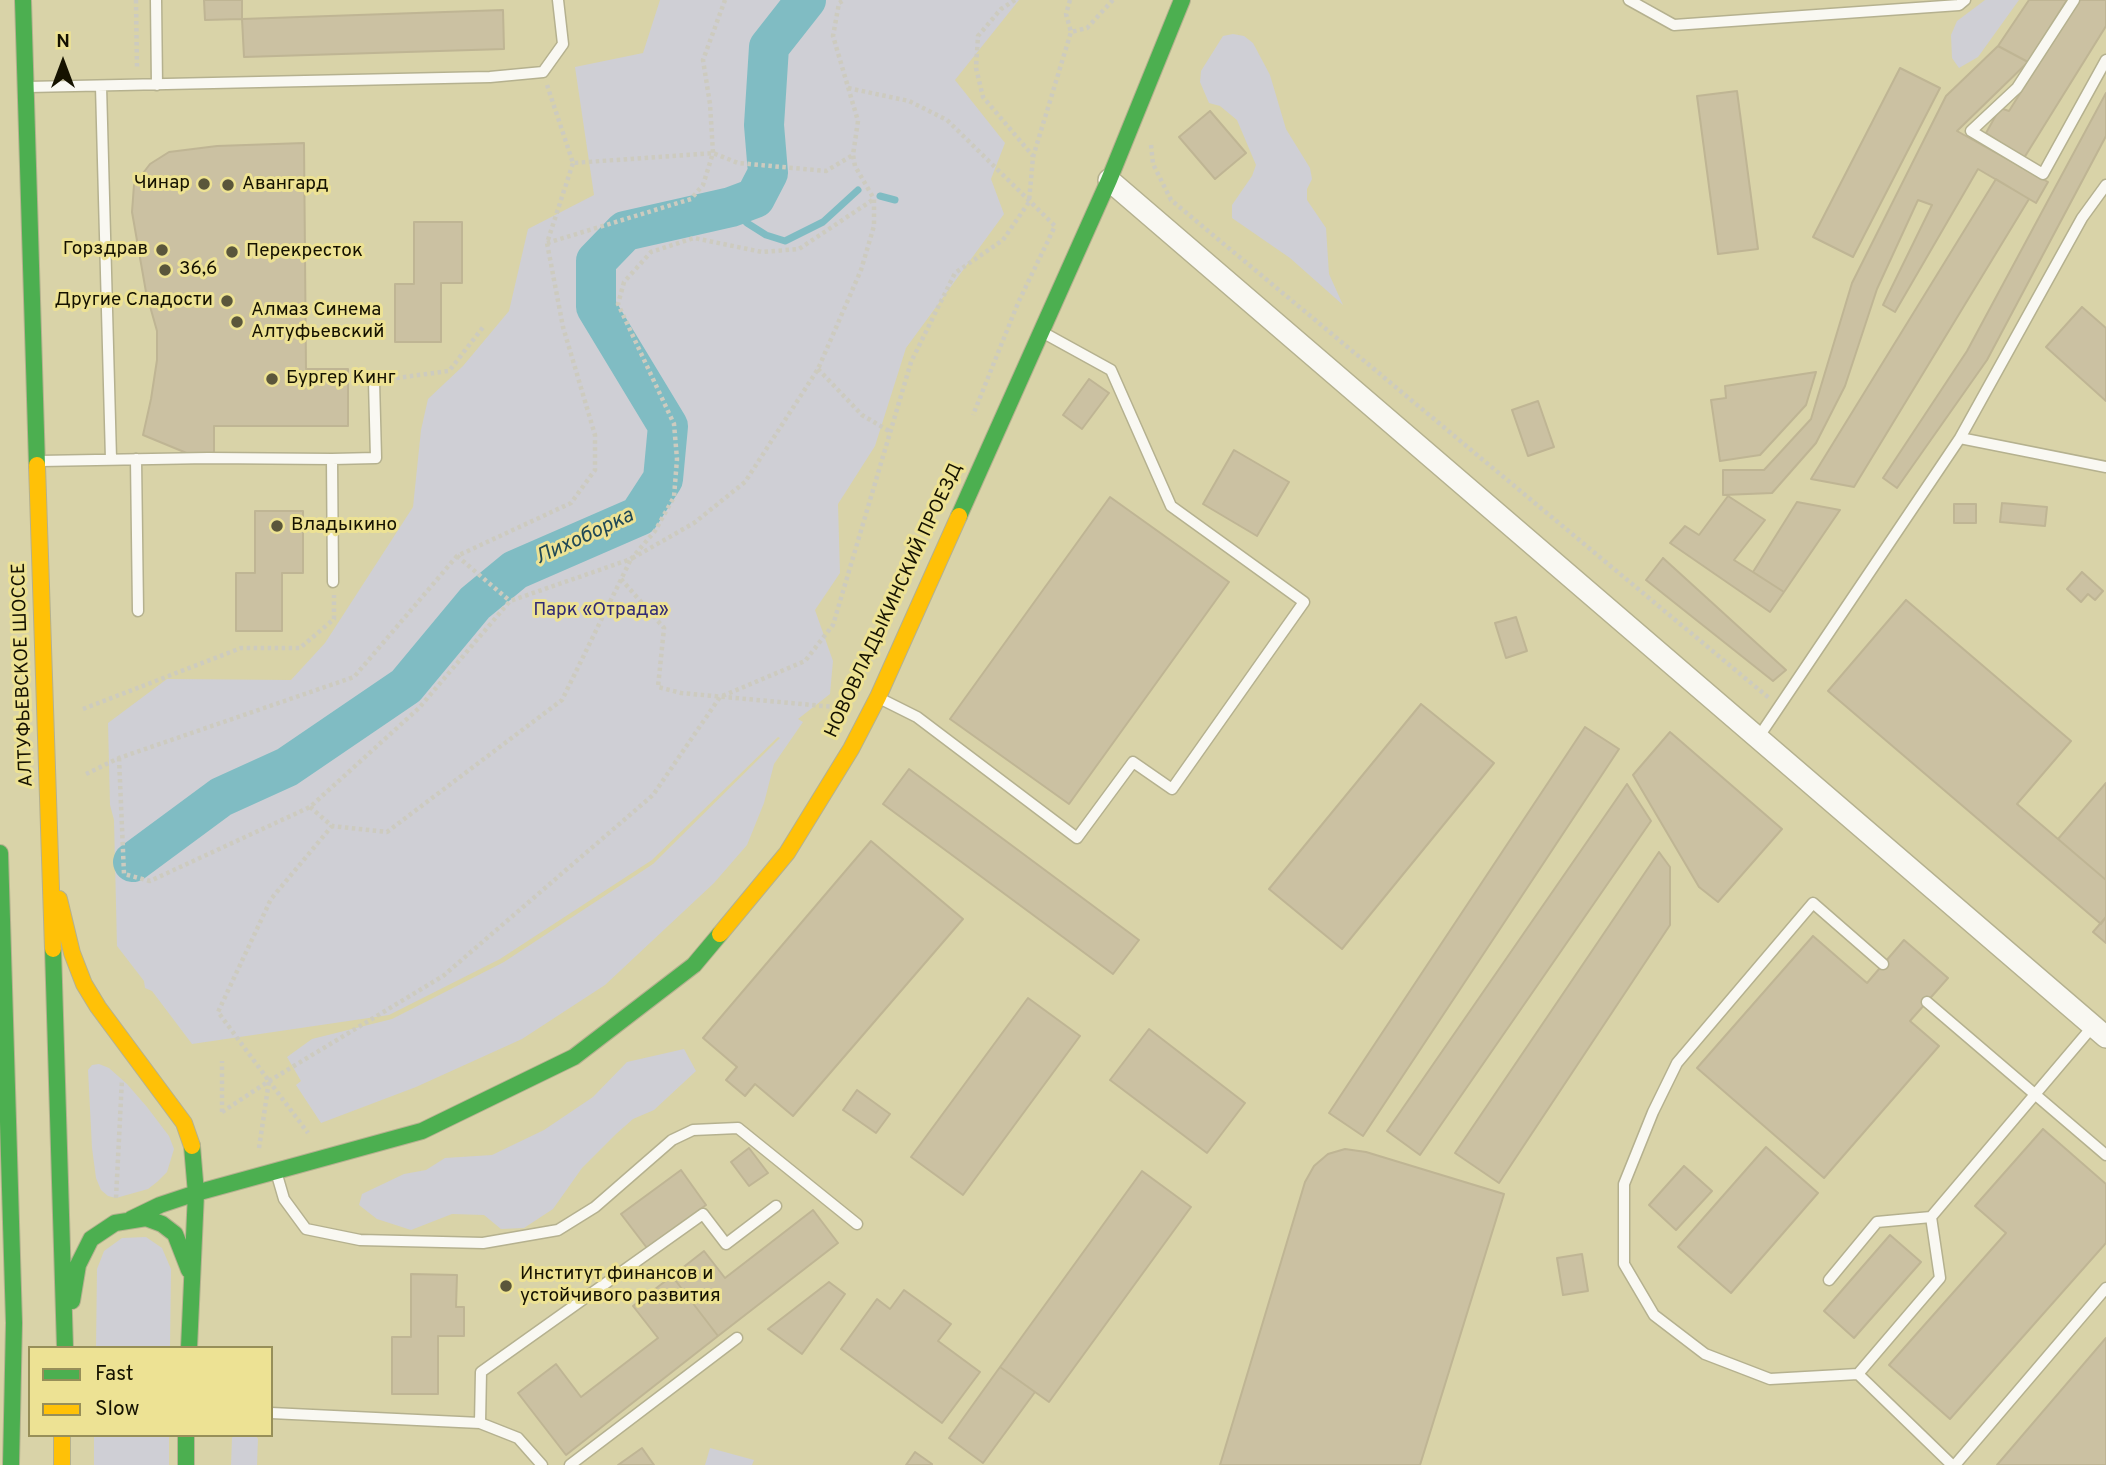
<!DOCTYPE html>
<meta charset="utf-8">
<style>
body{margin:0}
#map{position:relative;width:2106px;height:1465px;overflow:hidden;background:#d9d3a8;font-family:Overpass,sans-serif}
canvas{display:block}
.legend{position:absolute;left:28px;top:1346px;width:245px;height:91px;box-sizing:border-box;background:#ede294;border:2px solid #978f59;margin:0;padding:9px 12px;list-style:none;font-size:21px;color:#151200}
.legend li{display:flex;align-items:center;gap:14px;height:35px}
.legend b{width:35px;border:2px solid #978f59}
.north{position:absolute;left:28px;top:28px;width:70px;height:70px;-webkit-text-stroke:5px #ede294;paint-order:stroke;rotate:0deg;font-size:19px;font-weight:700;line-height:28px;text-align:center;color:#151200}
.north::after{content:'';display:block;margin:auto;width:24px;height:32px;background:#151200;clip-path:polygon(50% 0,100% 100%,50% 72%,0 100%)}
</style>
<div id="map">
<canvas width="2106" height="1465"></canvas>
<ul class="legend">
<li><b style="height:9px;background:#4caf50"></b>Fast</li>
<li><b style="height:9px;background:#ffc107"></b>Slow</li>
</ul>
<div class="north">N</div>
</div>
<script>
const ctx = document.querySelector('canvas').getContext('2d');
ctx.lineJoin = 'round';
function paint(path, color) { ctx.fillStyle = color; ctx.fill(path, 'evenodd'); }
const poly = rows => new Path2D(rows.map(r => 'M' + r).join(''));
function trace(path, color, width, dash) { ctx.strokeStyle = color; ctx.lineWidth = width; ctx.lineCap = dash ? 'butt' : 'round'; ctx.setLineDash(dash || []); ctx.stroke(path); }
function drawText(font, color, halo, rows, align = 'center') {
  ctx.font = font + ' Overpass,sans-serif'; ctx.lineWidth = 6; ctx.setLineDash([]); ctx.textBaseline = 'middle'; ctx.strokeStyle = halo; ctx.fillStyle = color; for (const [text, x, y, turn = 0] of rows) {
    ctx.save(); ctx.translate(x, y); ctx.rotate((+turn || 0) * Math.PI / 180); ctx.textAlign = isNaN(turn) ? turn : align; if (halo) ctx.strokeText(text, 0, 0); ctx.fillText(text, 0, 0); ctx.restore();
  }
}
paint(poly([
 [660,0,1019,0,955,80,1005,143,991,179,1004,214,906,348,875,446,838,504,840,573,815,610,833,661,830,694,798,719,803,722,774,764,764,803,747,845,714,883,605,985,522,1039,416,1087,321,1123,296,1085,301,1081,287,1057,312,1039,392,1019,504,962,653,864,780,738,778,737,652,860,500,959,389,1015,192,1044,152,991,145,988,144,981,117,946,114,820,110,805,108,723,167,679,291,680,325,643,413,507,421,430,428,399,463,366,509,311,528,229,594,195,575,67,643,53],
 [1985,0,2019,0,1978,57,1959,68,1952,58,1951,35,1957,21],
 [1233,34,1244,36,1253,43,1270,75,1286,129,1310,168,1312,179,1307,189,1307,200,1326,228,1329,274,1343,305,1290,258,1232,218,1232,205,1252,176,1256,165,1237,120,1220,106,1209,103,1200,82,1201,71,1223,36],
 [684,1049,696,1071,654,1110,633,1119,616,1134,582,1168,553,1209,524,1228,501,1229,484,1215,452,1214,411,1230,377,1219,359,1205,362,1194,404,1174,426,1170,445,1158,492,1155,544,1130,593,1097,627,1062],
 [99,1064,109,1068,127,1084,147,1107,169,1136,174,1149,167,1172,157,1182,148,1189,116,1198,108,1196,101,1190,96,1178,92,1148,88,1070,92,1065],
 [146,1237,162,1248,171,1269,170,1348,96,1348,97,1269,104,1251,122,1238],
 [94,1435,169,1435,169,1465,94,1465],
 [234,1435,255,1435,258,1439,257,1465,231,1465,232,1438],
 [710,1448,754,1460,752,1465,705,1465]
]), '#cfcfd5');
trace(poly([
 [880,196,895,200],
 [731,207,747,223,766,235,785,241,823,222,858,190]
]), '#80bcc3', 7);
trace(poly([
 [133,862,221,797,287,767,406,686,475,603,515,570,639,516,663,479,668,426,596,307,596,261,625,231,731,207,755,198,768,173,764,125,769,47,806,0]
]), '#80bcc3', 40);
const building = poly([
 [204,0,242,0,242,19,205,20,204,0],
 [2029,0,2067,0,2028,62,1998,46,2029,0],
 [2079,0,2106,0,2106,26,2024,158,1986,133,2000,108,2009,111,2079,0],
 [503,10,504,49,244,57,242,19,503,10],
 [1998,46,2028,62,1957,131,2048,182,2036,203,1978,169,1895,312,1883,305,1932,205,1918,200,1877,289,1845,386,1816,443,1772,493,1723,495,1723,470,1764,470,1811,419,1852,283,1946,96,1998,46],
 [1900,68,1940,88,1853,257,1813,237,1900,68],
 [1737,91,1758,249,1718,254,1697,96,1737,91],
 [2106,93,2106,136,1987,360,1897,488,1883,478,1967,351,2106,93],
 [1210,111,1246,153,1215,179,1179,137,1210,111],
 [304,143,306,369,348,369,348,426,214,426,214,454,189,454,143,435,151,399,157,360,157,331,146,292,132,212,134,185,150,164,169,152,217,146,304,143],
 [1996,179,2029,199,1854,487,1811,479,1996,179],
 [414,222,462,222,462,283,441,283,441,342,395,342,395,284,414,284,414,222],
 [2082,307,2106,328,2106,401,2046,347,2082,307],
 [1816,372,1806,405,1760,455,1720,461,1711,400,1726,398,1725,386,1816,372],
 [1089,379,1109,393,1082,429,1063,415,1089,379],
 [1538,401,1554,447,1528,456,1512,410,1538,401],
 [1234,450,1289,482,1257,536,1203,504,1234,450],
 [1728,496,1765,520,1734,560,1784,592,1770,612,1670,543,1685,526,1699,535,1728,496],
 [1110,497,1229,582,1069,804,950,719,1110,497],
 [1797,502,1840,510,1784,592,1753,572,1797,502],
 [2002,503,2047,507,2045,526,2000,522,2002,503],
 [1954,504,1976,504,1976,523,1954,523,1954,504],
 [255,511,303,511,303,573,282,573,282,631,236,631,236,573,255,573,255,511],
 [1663,558,1786,670,1773,681,1646,580,1663,558],
 [2082,572,2103,591,2095,600,2088,594,2081,602,2067,589,2082,572],
 [1906,600,2071,741,2017,804,2106,880,2106,917,2101,924,1828,691,1906,600],
 [1516,617,1527,651,1506,658,1495,623,1516,617],
 [1421,704,1494,763,1342,949,1269,889,1421,704],
 [1585,727,1619,749,1363,1136,1329,1113,1585,727],
 [1670,732,1782,829,1718,902,1699,887,1633,775,1670,732],
 [909,769,1139,940,1113,974,883,804,909,769],
 [2106,783,2106,880,2058,839,2106,783],
 [1627,784,1651,821,1420,1155,1387,1131,1627,784],
 [871,841,963,919,793,1116,755,1084,745,1096,726,1080,737,1067,703,1038,871,841],
 [1659,852,1670,867,1670,925,1499,1183,1455,1153,1659,852],
 [2106,917,2106,943,2093,932,2106,917],
 [1813,936,1867,983,1904,940,1948,978,1910,1021,1939,1046,1824,1178,1697,1068,1813,936],
 [1028,998,1080,1036,963,1195,911,1157,1028,998],
 [1149,1029,1245,1103,1207,1153,1110,1080,1149,1029],
 [857,1090,890,1114,876,1133,843,1110,857,1090],
 [2043,1129,2106,1184,2106,1243,1950,1419,1889,1365,2006,1233,1975,1206,2043,1129],
 [1766,1147,1818,1193,1731,1293,1678,1247,1766,1147],
 [749,1148,768,1173,749,1186,731,1162,749,1148],
 [1345,1149,1366,1152,1504,1194,1420,1465,1220,1465,1305,1182,1314,1166,1328,1154,1345,1149],
 [1684,1166,1712,1191,1676,1230,1649,1205,1684,1166],
 [681,1170,706,1205,647,1248,621,1214,681,1170],
 [1142,1171,1191,1207,1049,1402,1000,1367,1142,1171],
 [813,1210,838,1243,718,1336,672,1276,704,1251,725,1278,813,1210],
 [1890,1235,1921,1262,1854,1338,1824,1311,1890,1235],
 [1582,1254,1588,1291,1563,1295,1557,1258,1582,1254],
 [411,1274,457,1275,456,1307,464,1307,464,1336,438,1336,438,1394,392,1394,392,1337,411,1337,411,1274],
 [672,1276,718,1336,566,1455,518,1393,556,1364,581,1397,658,1338,633,1306,672,1276],
 [829,1282,845,1294,802,1354,768,1329,829,1282],
 [904,1290,951,1324,938,1341,980,1372,942,1423,841,1349,877,1299,890,1309,904,1290],
 [2106,1338,2106,1465,1997,1465,2106,1338],
 [1000,1367,1035,1392,983,1463,949,1438,1000,1367],
 [642,1448,654,1465,618,1465,642,1448],
 [915,1452,932,1464,932,1465,906,1465,915,1452]
]);
paint(building, '#cbc1a2');
trace(building, '#bfb594', 2);
const lane = poly([
 [156,0,157,85],
 [1629,0,1674,25,1959,5,1965,0],
 [2074,0,2017,88,1971,131,2043,174,2106,60],
 [101,86,111,459],
 [28,87,490,77,543,72,563,44,558,0],
 [1960,438,2082,218,2106,185],
 [136,459,138,611],
 [332,459,376,458,374,381],
 [40,461,208,458,332,459,333,582],
 [879,698,917,717,1077,838,1133,762,1172,789,1304,602,1171,506,1111,370,1042,332],
 [1758,738,1960,438,2106,467],
 [1883,964,1813,903,1677,1063,1653,1112,1624,1184,1624,1264,1654,1315,1705,1354,1770,1379,1858,1374,1952,1465],
 [1927,1002,2106,1155],
 [277,1175,284,1199,306,1229,360,1240,483,1243,558,1230,595,1207,672,1140,693,1130,738,1128,857,1224],
 [1829,1280,1877,1222,1931,1217,2093,1026],
 [1858,1374,1940,1278,1931,1217],
 [271,1413,480,1423,518,1438,542,1465],
 [480,1423,481,1372,703,1214,726,1244,776,1206],
 [570,1465,737,1338],
 [1955,1465,2106,1288]
]);
const street = poly([
 [1109,180,2106,1037]
]);
const fast = poly([
 [23,0,37,465],
 [959,516,1109,180,1182,0],
 [0,853,14,1323,11,1465],
 [53,949,65,1348],
 [131,1219,160,1205,196,1193,422,1131,574,1057,694,965,720,934],
 [72,1301,78,1265,91,1239,115,1223,146,1218,162,1224,175,1234,189,1270],
 [189,1348,196,1193,192,1146],
 [186,1435,186,1465]
]);
const slow = poly([
 [37,465,53,949],
 [59,899,72,953,84,984,98,1007,184,1123,192,1146],
 [720,934,787,853,851,749,878,697,959,516],
 [62,1435,62,1465]
]);
trace(lane, '#b5b18f', 13);
trace(street, '#b5b18f', 24);
trace(fast, '#b5b18f', 18);
trace(slow, '#b5b18f', 18);
trace(poly([
 [136,0,137,69],
 [1015,0,1001,9,978,36,976,68,983,97,1033,156],
 [1070,0,1066,14,1071,32],
 [547,85,573,163,713,153,738,163,826,171,853,155],
 [848,88,909,101,947,120,1055,226,1018,303,973,415],
 [1151,145,1153,164,1171,200,1769,698],
 [547,243,691,199,703,185,713,153,710,104,703,60,725,0],
 [818,369,862,415,889,431],
 [389,379,449,371,484,326],
 [457,556,510,601],
 [621,579,664,628,658,687,681,693,845,708],
 [83,709,241,648,300,648,334,619,334,595],
 [119,758,124,874,150,881,310,807,419,708,510,601,631,559,655,531,674,497,677,459,674,424,618,304,624,282,651,252,694,238,762,252,799,249,874,199],
 [86,774,119,758,354,677,457,556,571,503,595,470,595,435,563,327,547,243,573,163],
 [310,807,332,826,387,832,562,700,631,559,694,523,745,482,818,369,861,270,874,226,874,199,855,166,853,155,858,121,833,36,839,3,844,0],
 [269,1081,443,976,653,795,720,697,805,661,833,625,911,362,955,273,1003,240,1029,202,1033,157,1071,32,1087,28,1113,0],
 [222,1112,269,1081,308,1133],
 [222,1112,222,1061],
 [259,1148,269,1081,218,1012,271,899,332,826],
 [116,1198,122,1079]
]), '#cdcbbf', 4.5, [3.5, 3.5]);
trace(lane, '#f9f8f2', 10);
trace(street, '#f9f8f2', 21);
trace(fast, '#4caf50', 16);
trace(slow, '#ffc107', 16);
for (const [x, y, r, color] of [
 [204,184,7,"#5a563b"],
 [228,185,7,"#5a563b"],
 [162,250,7,"#5a563b"],
 [232,252,7,"#5a563b"],
 [165,270,7,"#5a563b"],
 [227,301,7,"#5a563b"],
 [237,322,7,"#5a563b"],
 [272,379,7,"#5a563b"],
 [277,526,7,"#5a563b"],
 [506,1286,7,"#5a563b"]
]) { const dot = new Path2D(); dot.arc(x, y, r, 0, 2 * Math.PI); ctx.fillStyle = color; ctx.fill(dot); trace(dot, '#ede294', 2.5); }
drawText('19px', '#151200', '#ede294', [
 ["Чинар",190,184,"right"],
 ["Авангард",242,185],
 ["Горздрав",148,250,"right"],
 ["Перекресток",246,252],
 ["36,6",179,270],
 ["Другие Сладости",213,301,"right"],
 ["Алмаз Синема",251,311],
 ["Алтуфьевский",251,333],
 ["Бургер Кинг",286,379],
 ["Владыкино",291,526],
 ["Институт финансов и",520,1275],
 ["устойчивого развития",520,1297]
], 'left');
drawText('19px', '#151200', '#ede294', [
 ["НОВОВЛАДЫКИНСКИЙ ПРОЕЗД",895,601,-65],
 ["АЛТУФЬЕВСКОЕ ШОССЕ",24,675,-92]
]);
drawText('19px', '#312a75', '#ede294', [
 ["Парк «Отрада»",601,611]
]);
drawText('italic 21px', '#204855', '#ede294', [
 ["Лихоборка",585,538,-25]
]);
</script>
